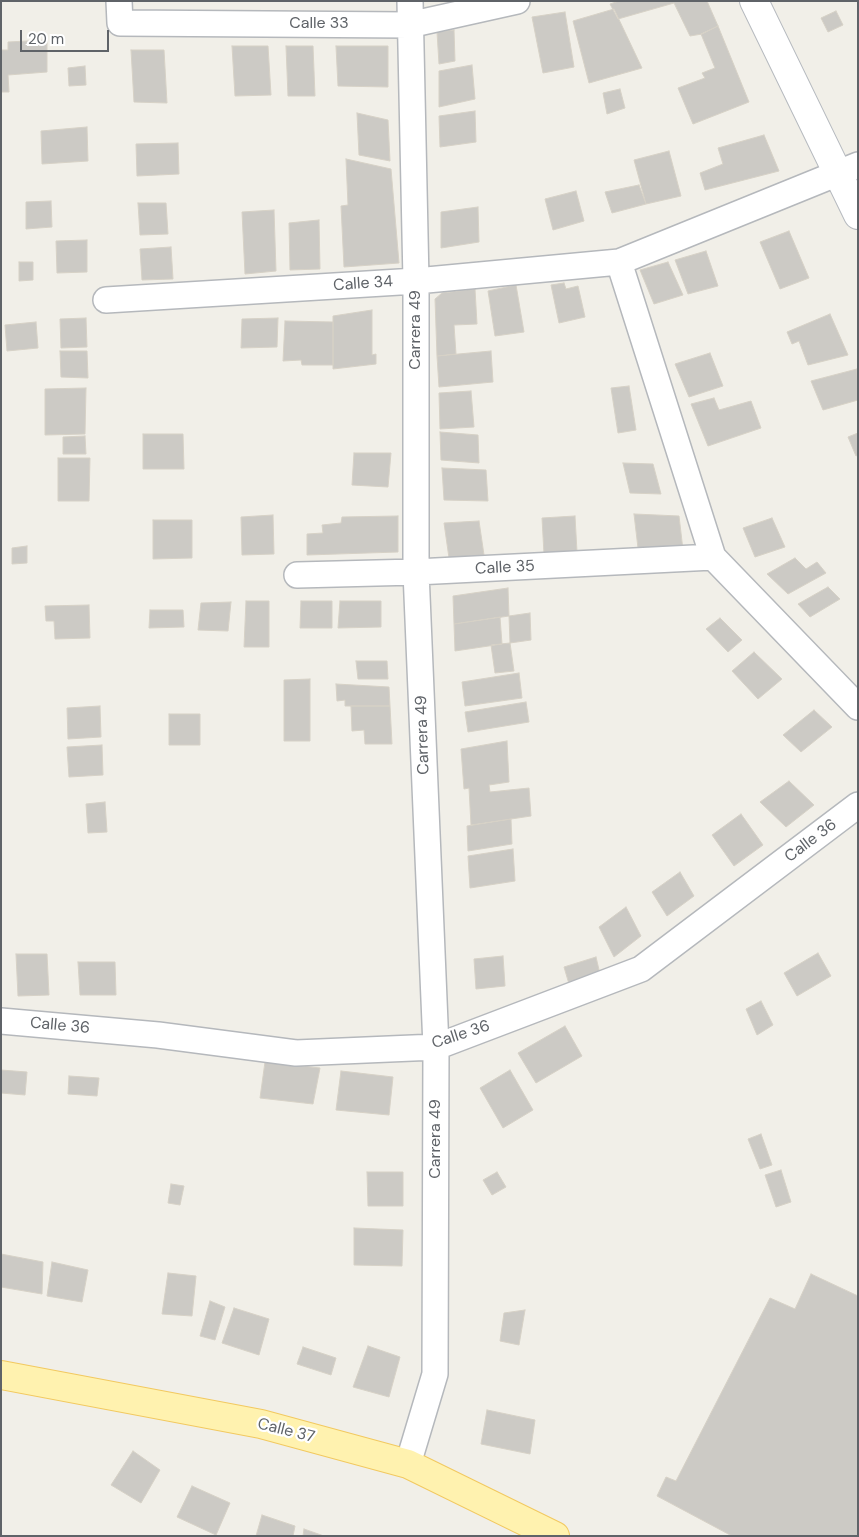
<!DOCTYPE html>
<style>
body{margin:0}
#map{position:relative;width:859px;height:1537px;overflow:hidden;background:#f1efe8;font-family:"DM Sans",sans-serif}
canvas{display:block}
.frame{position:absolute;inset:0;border:2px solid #5f6368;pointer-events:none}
.scale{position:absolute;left:20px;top:30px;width:89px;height:22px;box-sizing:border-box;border:2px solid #5f6368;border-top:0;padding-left:6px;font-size:15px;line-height:18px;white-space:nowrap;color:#5f6368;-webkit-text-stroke:4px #fff;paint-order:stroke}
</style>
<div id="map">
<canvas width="859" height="1537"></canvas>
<div class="frame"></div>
<div class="scale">20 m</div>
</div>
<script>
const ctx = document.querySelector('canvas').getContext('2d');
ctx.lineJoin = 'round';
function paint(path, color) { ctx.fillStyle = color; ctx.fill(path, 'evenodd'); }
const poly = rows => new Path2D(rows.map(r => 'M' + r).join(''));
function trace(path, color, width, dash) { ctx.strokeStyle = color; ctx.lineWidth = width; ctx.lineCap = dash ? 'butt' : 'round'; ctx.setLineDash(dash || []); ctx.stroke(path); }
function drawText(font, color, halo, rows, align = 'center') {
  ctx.font = font + ' "DM Sans",sans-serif'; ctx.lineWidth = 4.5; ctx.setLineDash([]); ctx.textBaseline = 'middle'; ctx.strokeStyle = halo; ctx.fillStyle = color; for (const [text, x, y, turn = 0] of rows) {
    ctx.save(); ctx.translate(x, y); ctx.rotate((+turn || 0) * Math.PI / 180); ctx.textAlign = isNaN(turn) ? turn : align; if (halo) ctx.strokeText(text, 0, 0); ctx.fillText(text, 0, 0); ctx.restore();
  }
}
const building = poly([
 [619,1,707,1,718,26,702,34,690,36,674,3,618,19,610,4,619,1],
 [614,9,642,68,589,83,573,21,614,9],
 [836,11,843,25,828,32,821,18,836,11],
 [565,12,574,67,543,73,532,17,565,12],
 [718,26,749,102,693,124,678,88,705,78,702,73,715,68,701,34,718,26],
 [454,30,455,61,439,64,437,32,454,30],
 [47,40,47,72,8,75,9,92,1,92,1,50,8,50,8,42,47,40],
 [232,46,268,46,271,95,235,96,232,46],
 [286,46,313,46,315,96,288,96,286,46],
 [336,46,388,46,388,87,338,86,336,46],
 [131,50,164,50,167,103,134,102,131,50],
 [472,65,475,99,439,107,439,71,472,65],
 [85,66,86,85,69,86,68,68,85,66],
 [620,89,625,108,607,114,603,93,620,89],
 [475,111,476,142,440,147,439,116,475,111],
 [357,113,388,120,390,161,359,155,357,113],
 [87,127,88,161,42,164,41,131,87,127],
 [764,135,779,171,705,190,700,173,723,164,718,148,764,135],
 [178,143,179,174,137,176,136,144,178,143],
 [669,151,681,196,646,204,634,160,669,151],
 [346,159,391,169,399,263,344,267,341,206,348,205,346,159],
 [639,185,646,204,612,213,605,192,639,185],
 [576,191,584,221,553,230,545,199,576,191],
 [51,201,52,227,26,229,26,202,51,201],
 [138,203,166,203,168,234,140,235,138,203],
 [478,207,479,242,441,248,441,212,478,207],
 [274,210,276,271,245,274,242,212,274,210],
 [319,220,320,269,290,270,289,223,319,220],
 [789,231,809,278,780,289,760,242,789,231],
 [87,240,87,272,57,273,56,241,87,240],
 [171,247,173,279,142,280,140,249,171,247],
 [706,251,718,286,688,294,675,260,706,251],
 [19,262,33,262,33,280,19,281,19,262],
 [668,262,683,295,654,304,640,270,668,262],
 [564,283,566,289,578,286,585,317,559,323,551,285,564,283],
 [516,285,524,332,495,336,488,291,516,285],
 [475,289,477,324,454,325,456,354,437,356,435,299,442,293,475,289],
 [372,310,372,355,376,354,376,364,333,369,333,316,372,310],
 [830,314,848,355,808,365,799,341,792,344,787,332,830,314],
 [86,318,87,347,61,348,60,319,86,318],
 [278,318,277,347,241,348,242,319,278,318],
 [285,321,333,322,333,365,302,365,301,360,283,361,285,321],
 [36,322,38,348,7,351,5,325,36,322],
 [60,351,87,351,88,378,61,377,60,351],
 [491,351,493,382,439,387,437,356,491,351],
 [710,353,723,386,689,397,675,364,710,353],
 [857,369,858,400,823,410,811,381,857,369],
 [629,386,636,430,618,433,611,388,629,386],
 [86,388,85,434,45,435,45,389,86,388],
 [471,391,474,427,440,429,439,393,471,391],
 [714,398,719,410,751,401,761,428,708,446,691,404,714,398],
 [440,432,478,435,479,463,441,460,440,432],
 [858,433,858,455,856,456,848,437,858,433],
 [143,434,183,434,184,469,143,469,143,434],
 [85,436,86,454,63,454,63,437,85,436],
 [354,453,391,453,388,487,352,485,354,453],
 [58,458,90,458,89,501,58,501,58,458],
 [623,463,653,464,661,494,630,493,623,463],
 [442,468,486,470,488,501,444,500,442,468],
 [634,514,679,516,683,550,638,548,634,514],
 [273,515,274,554,242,555,241,517,273,515],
 [398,516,398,552,307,555,307,534,323,533,322,525,341,523,342,517,398,516],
 [575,516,577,552,544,554,542,518,575,516],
 [772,518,785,547,755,557,743,528,772,518],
 [153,520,192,520,192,558,153,559,153,520],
 [479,521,484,555,449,558,444,523,479,521],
 [27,546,27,563,12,564,12,548,27,546],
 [795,558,806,569,817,562,826,573,788,594,767,574,795,558],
 [828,587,840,599,810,617,798,604,828,587],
 [508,588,509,616,454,624,453,596,508,588],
 [246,601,269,601,269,647,244,647,246,601],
 [301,601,332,601,332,628,300,628,301,601],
 [340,601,381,601,381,627,338,628,340,601],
 [231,602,228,631,198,630,201,603,231,602],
 [89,605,90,638,55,639,54,621,46,621,45,606,89,605],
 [150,610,183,610,184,627,149,628,150,610],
 [530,613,531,640,510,643,509,616,530,613],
 [500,617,502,644,455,651,454,624,500,617],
 [720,618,742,640,728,652,706,629,720,618],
 [510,643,514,671,495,673,491,645,510,643],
 [754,652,782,679,758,699,732,671,754,652],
 [356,661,387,661,388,679,358,679,356,661],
 [519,673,522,698,465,706,462,682,519,673],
 [310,679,310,741,284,741,284,680,310,679],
 [336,684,389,687,390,706,345,706,345,700,337,701,336,684],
 [526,702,529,722,468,732,465,712,526,702],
 [100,706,101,737,68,739,67,708,100,706],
 [351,706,390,706,392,744,365,744,364,730,352,731,351,706],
 [814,710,832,727,801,752,783,735,814,710],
 [169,714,200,714,200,745,169,745,169,714],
 [507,741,509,782,489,785,490,792,529,788,531,816,471,825,469,788,464,789,461,749,507,741],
 [102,745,103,775,69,777,67,747,102,745],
 [789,781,814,805,786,827,760,802,789,781],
 [105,802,107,832,88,833,86,804,105,802],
 [741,814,763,845,734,866,712,835,741,814],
 [511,819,512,844,468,851,467,826,511,819],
 [513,849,515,881,470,888,468,856,513,849],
 [680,872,694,896,667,916,652,892,680,872],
 [626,907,641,936,614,957,599,927,626,907],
 [818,953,831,976,797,996,784,973,818,953],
 [16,954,47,954,49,995,18,996,16,954],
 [503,956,505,986,476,989,474,959,503,956],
 [596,957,600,974,569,984,564,967,596,957],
 [78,962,115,962,116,995,80,995,78,962],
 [761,1001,773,1025,757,1035,746,1009,761,1001],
 [565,1026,582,1056,536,1083,518,1053,565,1026],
 [265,1062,320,1068,313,1104,260,1098,265,1062],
 [1,1070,27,1072,25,1095,1,1093,1,1070],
 [510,1070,533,1110,503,1128,480,1088,510,1070],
 [341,1071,393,1077,389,1115,336,1110,341,1071],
 [69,1076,99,1078,97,1096,68,1094,69,1076],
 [761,1134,772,1165,760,1169,748,1139,761,1134],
 [781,1170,791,1202,776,1207,765,1175,781,1170],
 [367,1172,403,1172,403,1206,368,1206,367,1172],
 [497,1172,506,1187,492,1195,483,1180,497,1172],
 [171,1184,184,1186,180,1205,168,1203,171,1184],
 [354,1228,403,1230,402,1266,354,1265,354,1228],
 [1,1254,43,1262,42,1294,1,1287,1,1254],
 [52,1262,88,1270,82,1302,47,1296,52,1262],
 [168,1273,196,1276,192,1316,162,1314,168,1273],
 [811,1274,858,1296,858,1536,732,1536,657,1496,666,1477,676,1481,770,1298,795,1309,811,1274],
 [210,1301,225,1307,215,1340,200,1336,210,1301],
 [234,1308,269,1319,259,1355,222,1343,234,1308],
 [525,1310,519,1345,500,1341,504,1313,525,1310],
 [368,1346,400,1357,389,1397,353,1387,368,1346],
 [303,1347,336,1358,331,1375,297,1364,303,1347],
 [487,1410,535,1420,530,1454,481,1444,487,1410],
 [133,1451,160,1470,141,1503,111,1485,133,1451],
 [192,1486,230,1503,216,1535,177,1517,192,1486],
 [262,1515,295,1526,293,1536,256,1536,262,1515],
 [304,1529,324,1536,303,1536,304,1529]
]);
paint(building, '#cccac5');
trace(building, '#d6d1c6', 1);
const street = poly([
 [119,1,120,23,409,25,517,1],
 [619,262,713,557,858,707],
 [106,300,416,281,619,262,858,165],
 [297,575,416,572,713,557],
 [1,1021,158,1035,296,1053,436,1047,641,969,858,805],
 [408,1464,435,1374,436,1047,416,572,416,281,410,1]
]);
const secondary = poly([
 [754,1,858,215]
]);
const primary = poly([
 [1,1375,261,1424,408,1464,555,1536]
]);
trace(street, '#b5b8bc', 28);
trace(secondary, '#b6babf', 30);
trace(primary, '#f2c960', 30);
trace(street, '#fff', 25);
trace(secondary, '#fff', 28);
trace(primary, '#fff2af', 28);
drawText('16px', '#5f6368', '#fff', [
 ["Calle 33",319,24],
 ["Calle 34",363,284,-4],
 ["Carrera 49",416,330,-90],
 ["Calle 35",505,568,-3],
 ["Carrera 49",423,735,-92],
 ["Calle 36",811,841,-37],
 ["Calle 36",60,1026,5],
 ["Calle 36",461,1035,-18],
 ["Carrera 49",436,1139,-90],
 ["Calle 37",286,1431,14]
]);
</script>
